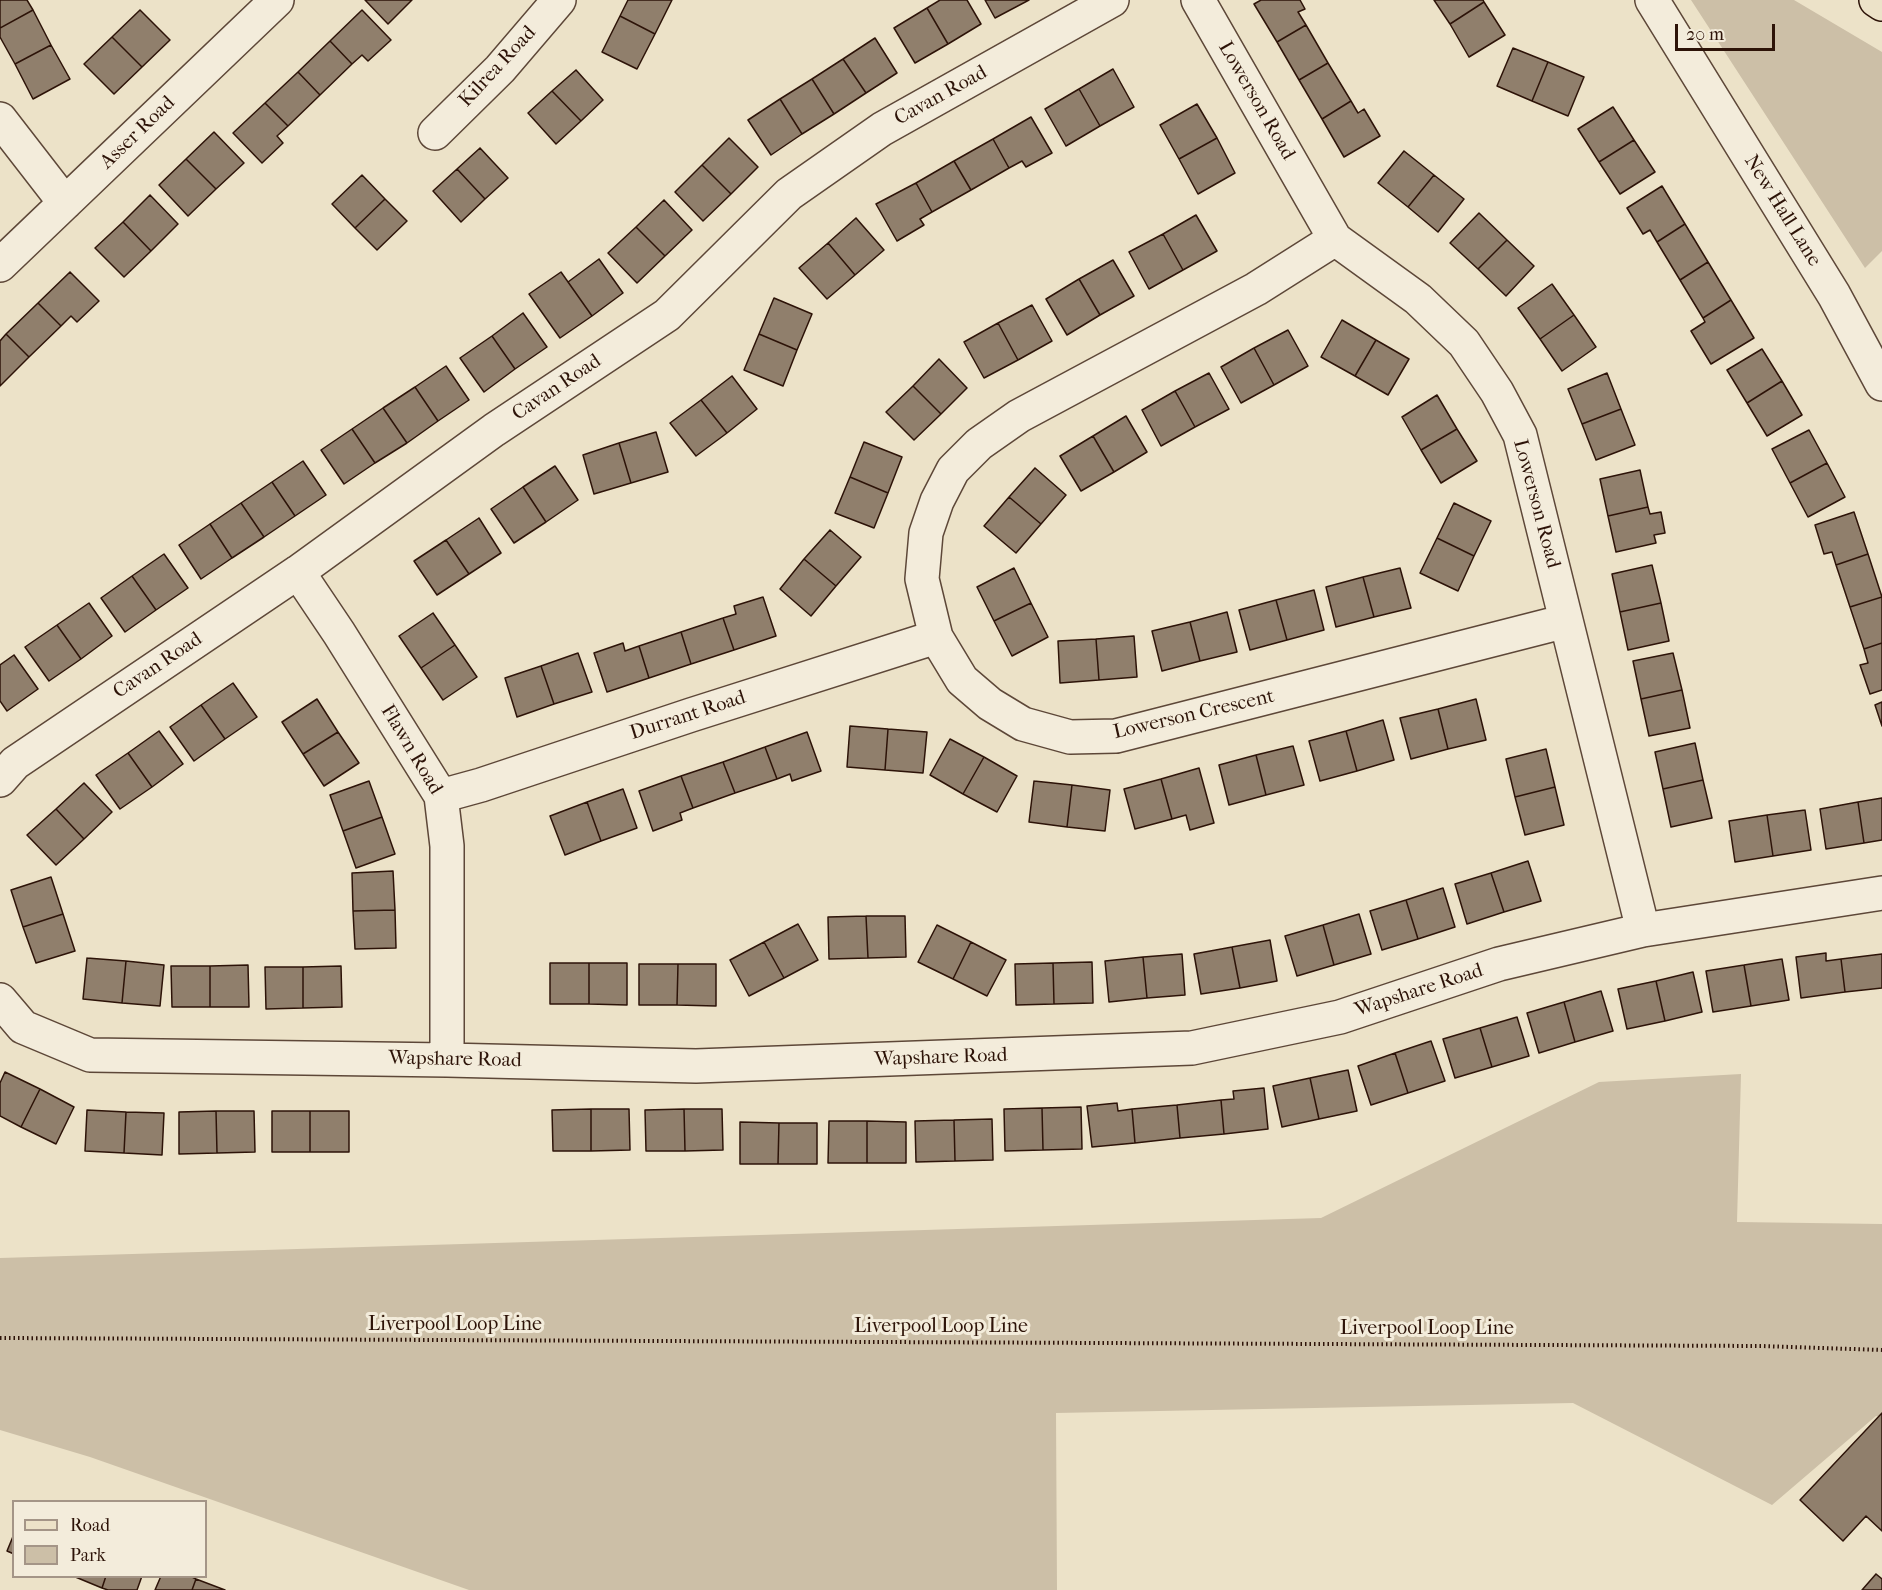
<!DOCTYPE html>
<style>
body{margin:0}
#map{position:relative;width:1882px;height:1590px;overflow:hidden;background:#ece2c8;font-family:"IM FELL French Canon",serif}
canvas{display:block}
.legend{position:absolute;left:12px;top:1500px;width:195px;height:78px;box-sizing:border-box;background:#f3ecdb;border:2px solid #a49587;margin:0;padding:8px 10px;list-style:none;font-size:18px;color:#2d1308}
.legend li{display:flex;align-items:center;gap:12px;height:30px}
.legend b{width:30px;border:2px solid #a49587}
.scale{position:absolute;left:1675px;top:24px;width:100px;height:27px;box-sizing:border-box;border:3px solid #2d1308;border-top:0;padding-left:8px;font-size:18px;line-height:21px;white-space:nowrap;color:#2d1308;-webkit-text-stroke:4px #f3ecdb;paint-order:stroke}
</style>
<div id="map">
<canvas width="1882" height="1590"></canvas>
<ul class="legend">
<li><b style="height:8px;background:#ece2c8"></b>Road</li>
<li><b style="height:16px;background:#ccbfa7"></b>Park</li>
</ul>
<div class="scale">20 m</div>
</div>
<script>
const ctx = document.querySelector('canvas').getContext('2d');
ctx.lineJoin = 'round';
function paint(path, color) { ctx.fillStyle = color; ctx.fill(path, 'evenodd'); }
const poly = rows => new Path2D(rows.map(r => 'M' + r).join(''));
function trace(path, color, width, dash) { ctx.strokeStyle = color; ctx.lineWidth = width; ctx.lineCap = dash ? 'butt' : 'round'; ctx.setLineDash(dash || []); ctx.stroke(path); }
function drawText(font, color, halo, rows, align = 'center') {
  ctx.font = font + ' "IM FELL French Canon",serif'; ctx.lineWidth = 6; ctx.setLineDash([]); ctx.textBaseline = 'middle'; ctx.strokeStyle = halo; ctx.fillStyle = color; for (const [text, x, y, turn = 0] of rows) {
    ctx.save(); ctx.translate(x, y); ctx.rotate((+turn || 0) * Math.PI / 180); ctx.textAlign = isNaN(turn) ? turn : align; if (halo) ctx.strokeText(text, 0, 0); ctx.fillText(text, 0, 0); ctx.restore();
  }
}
paint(poly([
 [1691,0,1794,0,1882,52,1882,251,1865,268],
 [1741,1074,1737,1222,1882,1224,1882,1417,1876,1416,1772,1505,1573,1403,1056,1413,1057,1590,469,1590,90,1457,0,1430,0,1258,1321,1218,1599,1082]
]), '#ccbfa7');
const building = poly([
 [0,0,27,0,33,10,0,28,0,0],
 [365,0,412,0,388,24,365,0],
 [628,0,672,0,655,34,620,16,628,0],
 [940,0,967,0,981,24,948,44,927,8,940,0],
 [985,0,1029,0,995,18,985,0],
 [1261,0,1300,0,1305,9,1298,12,1306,25,1277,42,1254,4,1261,0],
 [1434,0,1483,0,1484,2,1450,24,1434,0],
 [1484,2,1505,35,1469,57,1450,24,1484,2],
 [927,8,948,44,915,63,894,28,927,8],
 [33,10,51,45,15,64,0,37,0,28,33,10],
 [140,10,170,40,142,67,112,37,140,10],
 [362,10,391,40,368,61,362,55,352,64,330,41,362,10],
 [620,16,655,34,637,69,602,52,620,16],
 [1306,25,1328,63,1299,80,1277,42,1306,25],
 [112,37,142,67,114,94,84,64,112,37],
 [875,38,897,73,866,93,843,59,875,38],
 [330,41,352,64,320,95,298,72,330,41],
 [51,45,70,79,33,99,15,64,51,45],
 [1513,48,1548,62,1532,101,1497,86,1513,48],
 [843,59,866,93,834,114,812,79,843,59],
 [1548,62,1584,77,1568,116,1532,101,1548,62],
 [1328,63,1351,101,1322,119,1299,80,1328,63],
 [1113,69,1134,107,1100,126,1079,89,1113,69],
 [576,70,603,100,581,121,552,91,576,70],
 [298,72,320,95,288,126,265,103,298,72],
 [812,79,834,114,802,134,780,99,812,79],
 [1079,89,1100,126,1066,146,1045,109,1079,89],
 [552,91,581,121,556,144,528,113,552,91],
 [780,99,802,134,771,155,748,120,780,99],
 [1351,101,1358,113,1364,109,1380,136,1344,157,1322,119,1351,101],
 [265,103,288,126,277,136,283,143,262,163,233,133,265,103],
 [1197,104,1217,138,1179,159,1160,125,1197,104],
 [1613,107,1634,140,1599,162,1578,129,1613,107],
 [1031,117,1052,153,1026,167,1022,161,1009,168,993,139,1031,117],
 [214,132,244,163,216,189,186,159,214,132],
 [729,138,758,167,731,194,702,165,729,138],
 [1217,138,1235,173,1198,194,1179,159,1217,138],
 [993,139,1009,168,971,190,954,161,993,139],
 [1634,140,1655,172,1620,194,1599,162,1634,140],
 [480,148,508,178,485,199,457,169,480,148],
 [1404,151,1434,175,1408,207,1378,183,1404,151],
 [186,159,216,189,188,216,159,185,186,159],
 [954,161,971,190,932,212,916,183,954,161],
 [702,165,731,194,703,221,675,192,702,165],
 [457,169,485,199,461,222,433,191,457,169],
 [362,175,385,199,355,228,332,204,362,175],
 [1434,175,1464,199,1438,232,1408,207,1434,175],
 [916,183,932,212,920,219,924,225,897,241,876,204,916,183],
 [1662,186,1685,224,1657,242,1650,230,1643,234,1627,208,1662,186],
 [150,195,178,224,151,251,123,222,150,195],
 [385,199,407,221,377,250,355,228,385,199],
 [664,200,692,230,665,256,636,227,664,200],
 [1479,213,1507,240,1478,269,1450,243,1479,213],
 [1196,215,1217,251,1183,270,1163,234,1196,215],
 [856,218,884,250,855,275,828,243,856,218],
 [123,222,151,251,124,277,95,248,123,222],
 [1685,224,1708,262,1680,280,1657,242,1685,224],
 [636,227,665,256,637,283,608,253,636,227],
 [1163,234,1183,270,1149,289,1129,252,1163,234],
 [1507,240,1534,266,1506,296,1478,269,1507,240],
 [828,243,855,275,827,299,799,268,828,243],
 [599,259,623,293,592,316,568,282,599,259],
 [1113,260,1134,296,1100,315,1079,279,1113,260],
 [1708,262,1731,300,1703,318,1680,280,1708,262],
 [70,272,99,301,77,322,71,316,61,326,38,303,70,272],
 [561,272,592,316,560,338,529,294,561,272],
 [1079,279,1100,315,1067,335,1046,299,1079,279],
 [1552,284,1574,315,1540,339,1518,308,1552,284],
 [774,298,812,314,797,350,759,334,774,298],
 [1731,300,1754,338,1711,364,1691,331,1705,322,1703,318,1731,300],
 [38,303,61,326,29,357,6,334,38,303],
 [1032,305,1052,341,1018,360,998,323,1032,305],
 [523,313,547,347,515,369,492,336,523,313],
 [1574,315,1596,347,1562,371,1540,339,1574,315],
 [1342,320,1376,340,1355,376,1321,357,1342,320],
 [998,323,1018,360,984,378,964,342,998,323],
 [1288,330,1308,366,1274,385,1254,348,1288,330],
 [6,334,29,357,0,386,0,341,6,334],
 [759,334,797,350,783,386,744,370,759,334],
 [492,336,515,369,484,392,460,358,492,336],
 [1376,340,1409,359,1388,395,1355,376,1376,340],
 [1254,348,1274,385,1241,403,1221,367,1254,348],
 [1762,349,1782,381,1747,403,1727,370,1762,349],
 [939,359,967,388,941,414,913,386,939,359],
 [446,366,469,400,438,421,415,387,446,366],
 [1209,373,1229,409,1195,427,1175,391,1209,373],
 [1607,373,1621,409,1582,424,1568,389,1607,373],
 [732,376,757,409,727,433,701,400,732,376],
 [1782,381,1802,415,1767,436,1747,403,1782,381],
 [913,386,941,414,914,440,886,412,913,386],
 [415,387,438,421,407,443,383,408,415,387],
 [1175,391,1195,427,1161,446,1142,410,1175,391],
 [1437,395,1457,429,1421,450,1402,417,1437,395],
 [701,400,727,433,696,456,670,423,701,400],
 [383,408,407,443,375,463,352,429,383,408],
 [1621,409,1635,445,1596,460,1582,424,1621,409],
 [1126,416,1147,452,1114,472,1093,436,1126,416],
 [352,429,375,463,344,484,321,450,352,429],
 [1457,429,1477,461,1441,483,1421,450,1457,429],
 [1809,430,1827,463,1790,483,1772,449,1809,430],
 [656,432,668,472,631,483,619,443,656,432],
 [1093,436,1114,472,1081,491,1060,456,1093,436],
 [864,442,902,457,888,493,850,477,864,442],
 [619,443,631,483,594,494,583,455,619,443],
 [303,461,326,495,295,516,272,482,303,461],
 [1827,463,1845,497,1808,517,1790,483,1827,463],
 [555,466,578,500,546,522,523,487,555,466],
 [1035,468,1066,495,1041,524,1009,497,1035,468],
 [1640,470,1648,507,1608,516,1600,479,1640,470],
 [850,477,888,493,874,528,835,513,850,477],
 [272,482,295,516,264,537,241,503,272,482],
 [523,487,546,522,514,543,491,509,523,487],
 [1009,497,1041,524,1016,553,984,526,1009,497],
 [241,503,264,537,232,558,210,524,241,503],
 [1454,503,1491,521,1474,556,1437,538,1454,503],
 [1648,507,1650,514,1661,512,1665,533,1654,535,1656,543,1616,552,1608,516,1648,507],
 [1854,512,1868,554,1836,565,1832,552,1824,554,1815,525,1854,512],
 [479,518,501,553,469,574,446,540,479,518],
 [210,524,232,558,201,579,179,545,210,524],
 [830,530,861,557,836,586,804,559,830,530],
 [1437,538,1474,556,1458,591,1420,573,1437,538],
 [446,540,469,574,437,595,414,561,446,540],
 [164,554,188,588,156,610,132,576,164,554],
 [1868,554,1882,597,1850,607,1836,565,1868,554],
 [804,559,836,586,811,616,780,589,804,559],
 [1652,565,1661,603,1620,612,1612,574,1652,565],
 [1014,568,1031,603,994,621,977,587,1014,568],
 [1400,568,1411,608,1374,617,1363,577,1400,568],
 [132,576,156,610,125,632,101,598,132,576],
 [1363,577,1374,617,1336,627,1326,587,1363,577],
 [1314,590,1324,630,1287,640,1276,600,1314,590],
 [763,597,776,636,734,650,723,618,736,614,734,606,763,597],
 [1882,597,1882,643,1864,649,1850,607,1882,597],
 [1276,600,1287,640,1250,650,1239,610,1276,600],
 [89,603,112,636,81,659,57,625,89,603],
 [1031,603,1048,637,1012,656,994,621,1031,603],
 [1661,603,1669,641,1628,650,1620,612,1661,603],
 [1227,612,1237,652,1200,661,1190,622,1227,612],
 [433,613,455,645,421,668,399,636,433,613],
 [723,618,734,650,691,664,681,632,723,618],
 [1190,622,1200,661,1162,671,1152,631,1190,622],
 [57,625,81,659,49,681,25,647,57,625],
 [681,632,691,664,649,678,639,646,681,632],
 [1134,636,1137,677,1099,680,1096,639,1134,636],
 [1096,639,1099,680,1060,683,1058,641,1096,639],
 [623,643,625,651,639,646,649,678,607,692,594,653,623,643],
 [1882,643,1882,690,1870,694,1860,665,1868,663,1864,649,1882,643],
 [455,645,477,677,443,700,421,668,455,645],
 [578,653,592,692,554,704,541,666,578,653],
 [1673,653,1682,690,1641,699,1633,661,1673,653],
 [14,655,38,689,7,711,0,701,0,665,14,655],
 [541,666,554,704,517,717,505,678,541,666],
 [233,683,257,717,225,739,201,705,233,683],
 [1682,690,1690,728,1649,736,1641,699,1682,690],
 [317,699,338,732,303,754,282,722,317,699],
 [1476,699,1486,740,1448,749,1438,709,1476,699],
 [1882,702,1882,726,1875,705,1882,702],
 [201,705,225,739,194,761,170,727,201,705],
 [1438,709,1448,749,1411,759,1400,718,1438,709],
 [1383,720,1394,760,1357,771,1346,731,1383,720],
 [850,726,888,729,885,770,847,767,850,726],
 [888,729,927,732,923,773,885,770,888,729],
 [159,731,183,764,152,787,128,753,159,731],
 [1346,731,1357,771,1320,781,1309,741,1346,731],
 [338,732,359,763,324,786,303,754,338,732],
 [807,732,821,771,792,781,790,774,777,779,765,747,807,732],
 [950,739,984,757,963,794,930,775,950,739],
 [1695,743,1703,780,1663,789,1655,752,1695,743],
 [1293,746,1304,785,1266,795,1256,755,1293,746],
 [765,747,777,779,735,793,723,762,765,747],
 [1546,749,1555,787,1515,797,1506,759,1546,749],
 [128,753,152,787,120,809,96,775,128,753],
 [1256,755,1266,795,1229,805,1219,765,1256,755],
 [984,757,1017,776,997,812,963,794,984,757],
 [723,762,735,793,693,808,681,776,723,762],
 [1199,768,1214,823,1190,830,1186,815,1172,819,1161,779,1199,768],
 [681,776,693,808,680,813,682,820,653,831,639,791,681,776],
 [1161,779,1172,819,1135,829,1124,789,1161,779],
 [1703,780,1712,818,1671,827,1663,789,1703,780],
 [369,781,382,817,343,831,330,795,369,781],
 [1034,781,1072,785,1067,827,1029,822,1034,781],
 [84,783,112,812,84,839,56,809,84,783],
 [1072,785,1110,790,1105,831,1067,827,1072,785],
 [1555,787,1564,825,1525,835,1515,797,1555,787],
 [623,789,637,828,601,841,587,802,623,789],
 [1882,798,1882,840,1864,843,1858,802,1882,798],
 [587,802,601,841,565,855,550,816,587,802],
 [1858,802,1864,843,1826,849,1820,809,1858,802],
 [56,809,84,839,56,865,27,835,56,809],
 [1805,810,1811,850,1773,856,1767,815,1805,810],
 [1767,815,1773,856,1735,862,1729,821,1767,815],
 [382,817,395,854,356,868,343,831,382,817],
 [1528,861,1541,901,1504,912,1491,873,1528,861],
 [393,871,395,910,353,911,352,873,393,871],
 [1491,873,1504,912,1467,924,1455,884,1491,873],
 [51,877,63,914,23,927,11,890,51,877],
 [1443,888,1455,927,1418,939,1406,900,1443,888],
 [1406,900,1418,939,1382,950,1370,911,1406,900],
 [395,910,396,948,355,949,353,911,395,910],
 [63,914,75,951,36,963,23,927,63,914],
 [1359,914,1371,954,1334,965,1323,925,1359,914],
 [866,916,868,958,829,959,828,917,866,916],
 [866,916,905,916,906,957,868,958,866,916],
 [798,924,818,960,784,978,764,942,798,924],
 [937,925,971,942,953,979,918,962,937,925],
 [1323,925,1334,965,1297,976,1285,936,1323,925],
 [1270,940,1277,981,1240,988,1232,947,1270,940],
 [764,942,784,978,749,996,730,960,764,942],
 [971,942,1006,960,987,996,953,979,971,942],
 [1232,947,1240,988,1201,994,1194,954,1232,947],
 [1826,953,1826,961,1841,959,1845,992,1801,998,1796,957,1826,953],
 [1182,954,1185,995,1147,998,1143,957,1182,954],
 [1882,954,1882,988,1845,992,1841,959,1882,954],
 [1143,957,1147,998,1109,1002,1105,961,1143,957],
 [87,958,126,961,122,1003,83,999,87,958],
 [1782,959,1789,1000,1751,1006,1744,965,1782,959],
 [126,961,164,965,160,1006,122,1003,126,961],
 [1092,962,1093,1003,1054,1004,1053,963,1092,962],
 [550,963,589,963,589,1004,550,1004,550,963],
 [589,963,627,963,627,1005,589,1004,589,963],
 [1053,963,1054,1004,1016,1005,1015,964,1053,963],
 [639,964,678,964,677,1005,639,1005,639,964],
 [678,964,716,964,716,1006,677,1005,678,964],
 [248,965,249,1007,210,1007,210,966,248,965],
 [1744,965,1751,1006,1713,1012,1706,971,1744,965],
 [171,966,210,966,210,1007,172,1007,171,966],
 [341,966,342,1007,303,1008,303,967,341,966],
 [265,967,303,967,303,1008,266,1009,265,967],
 [1693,972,1702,1012,1665,1021,1656,981,1693,972],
 [1656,981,1665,1021,1627,1029,1618,989,1656,981],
 [1601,991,1613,1031,1575,1042,1564,1002,1601,991],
 [1564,1002,1575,1042,1539,1053,1527,1013,1564,1002],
 [1517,1017,1529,1056,1492,1067,1480,1028,1517,1017],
 [1480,1028,1492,1067,1455,1078,1443,1039,1480,1028],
 [1431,1041,1445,1081,1408,1093,1395,1053,1431,1041],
 [1395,1053,1408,1093,1371,1105,1358,1066,1395,1053],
 [1348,1070,1357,1111,1319,1119,1310,1078,1348,1070],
 [5,1072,40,1089,21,1127,0,1116,0,1083,5,1072],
 [1310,1078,1319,1119,1282,1127,1273,1086,1310,1078],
 [1264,1088,1268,1129,1224,1134,1221,1100,1234,1099,1233,1091,1264,1088],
 [40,1089,74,1107,56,1144,21,1127,40,1089],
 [1221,1100,1224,1134,1180,1138,1177,1105,1221,1100],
 [1117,1103,1118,1111,1132,1109,1135,1143,1092,1147,1087,1106,1117,1103],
 [1177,1105,1180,1138,1135,1143,1132,1109,1177,1105],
 [1081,1107,1082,1149,1043,1150,1042,1108,1081,1107],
 [1042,1108,1043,1150,1005,1151,1004,1109,1042,1108],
 [591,1109,591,1151,553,1151,552,1110,591,1109],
 [591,1109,629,1109,630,1150,591,1151,591,1109],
 [684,1109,685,1151,646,1151,645,1110,684,1109],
 [684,1109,722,1109,723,1150,685,1151,684,1109],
 [87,1110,126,1112,124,1153,85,1151,87,1110],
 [216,1111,217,1153,179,1154,179,1112,216,1111],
 [216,1111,254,1111,255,1152,217,1153,216,1111],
 [272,1111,310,1111,310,1152,272,1152,272,1111],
 [310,1111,349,1111,349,1152,310,1152,310,1111],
 [126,1112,164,1113,162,1155,124,1153,126,1112],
 [992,1119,993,1160,955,1161,954,1120,992,1119],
 [954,1120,955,1161,916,1162,915,1121,954,1120],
 [829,1121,867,1121,867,1163,828,1163,829,1121],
 [867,1121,906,1122,906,1163,867,1163,867,1121],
 [740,1122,779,1123,778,1164,740,1164,740,1122],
 [779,1123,817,1123,817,1164,778,1164,779,1123],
 [1882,1413,1882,1531,1866,1516,1843,1541,1800,1500,1882,1413],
 [14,1534,14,1554,7,1551,14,1534],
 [1876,1574,1882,1579,1882,1590,1862,1590,1876,1574],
 [73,1576,106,1576,102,1588,73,1576],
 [106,1576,142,1576,137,1590,108,1590,102,1588,106,1576],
 [161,1576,190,1576,196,1579,192,1590,155,1590,161,1576],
 [196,1579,225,1590,192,1590,196,1579]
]);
paint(building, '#907f6c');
trace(building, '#2d1308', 1.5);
const minor = poly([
 [1198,0,1335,239,1418,299,1464,343,1497,392,1520,435,1643,930],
 [1652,0,1834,295,1882,384],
 [0,119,65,203],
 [435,133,500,69,559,0],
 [1335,239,1256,289,1019,416,979,444,953,470,937,501,926,533,922,579,936,637,962,680,990,704,1023,724,1070,737,1116,736,1566,621],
 [0,265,277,0],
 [298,572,339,633,441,796,447,846,447,1060],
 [0,780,15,763,298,572,494,430,667,315,789,194,882,129,1112,0],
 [441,796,481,785,691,715,936,637],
 [0,1000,23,1027,90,1055,447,1060,696,1066,1192,1048,1340,1017,1499,964,1643,930,1882,893]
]);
const primary = poly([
 [1876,0,1882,4]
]);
trace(minor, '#5d4738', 36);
trace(primary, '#2d1308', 36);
trace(poly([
 [0,1338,1761,1346,1882,1350]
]), '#2d1308', 4, [1.5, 3]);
trace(minor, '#f3ecdb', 33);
trace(primary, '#ece2c8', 33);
drawText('20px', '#2d1308', '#f3ecdb', [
 ["Kilrea Road",498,67,-47],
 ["Cavan Road",941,96,-29],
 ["Lowerson Road",1256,101,60],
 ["Asser Road",138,133,-44],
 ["New Hall Lane",1782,211,58],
 ["Cavan Road",557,388,-34],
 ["Lowerson Road",1536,504,75],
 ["Cavan Road",158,666,-34],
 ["Lowerson Crescent",1194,715,-13],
 ["Durrant Road",688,716,-18],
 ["Flawn Road",411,750,59],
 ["Wapshare Road",1419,991,-18],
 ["Wapshare Road",941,1058,-2],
 ["Wapshare Road",455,1060,1],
 ["Liverpool Loop Line",455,1325],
 ["Liverpool Loop Line",941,1327],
 ["Liverpool Loop Line",1427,1329]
]);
</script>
